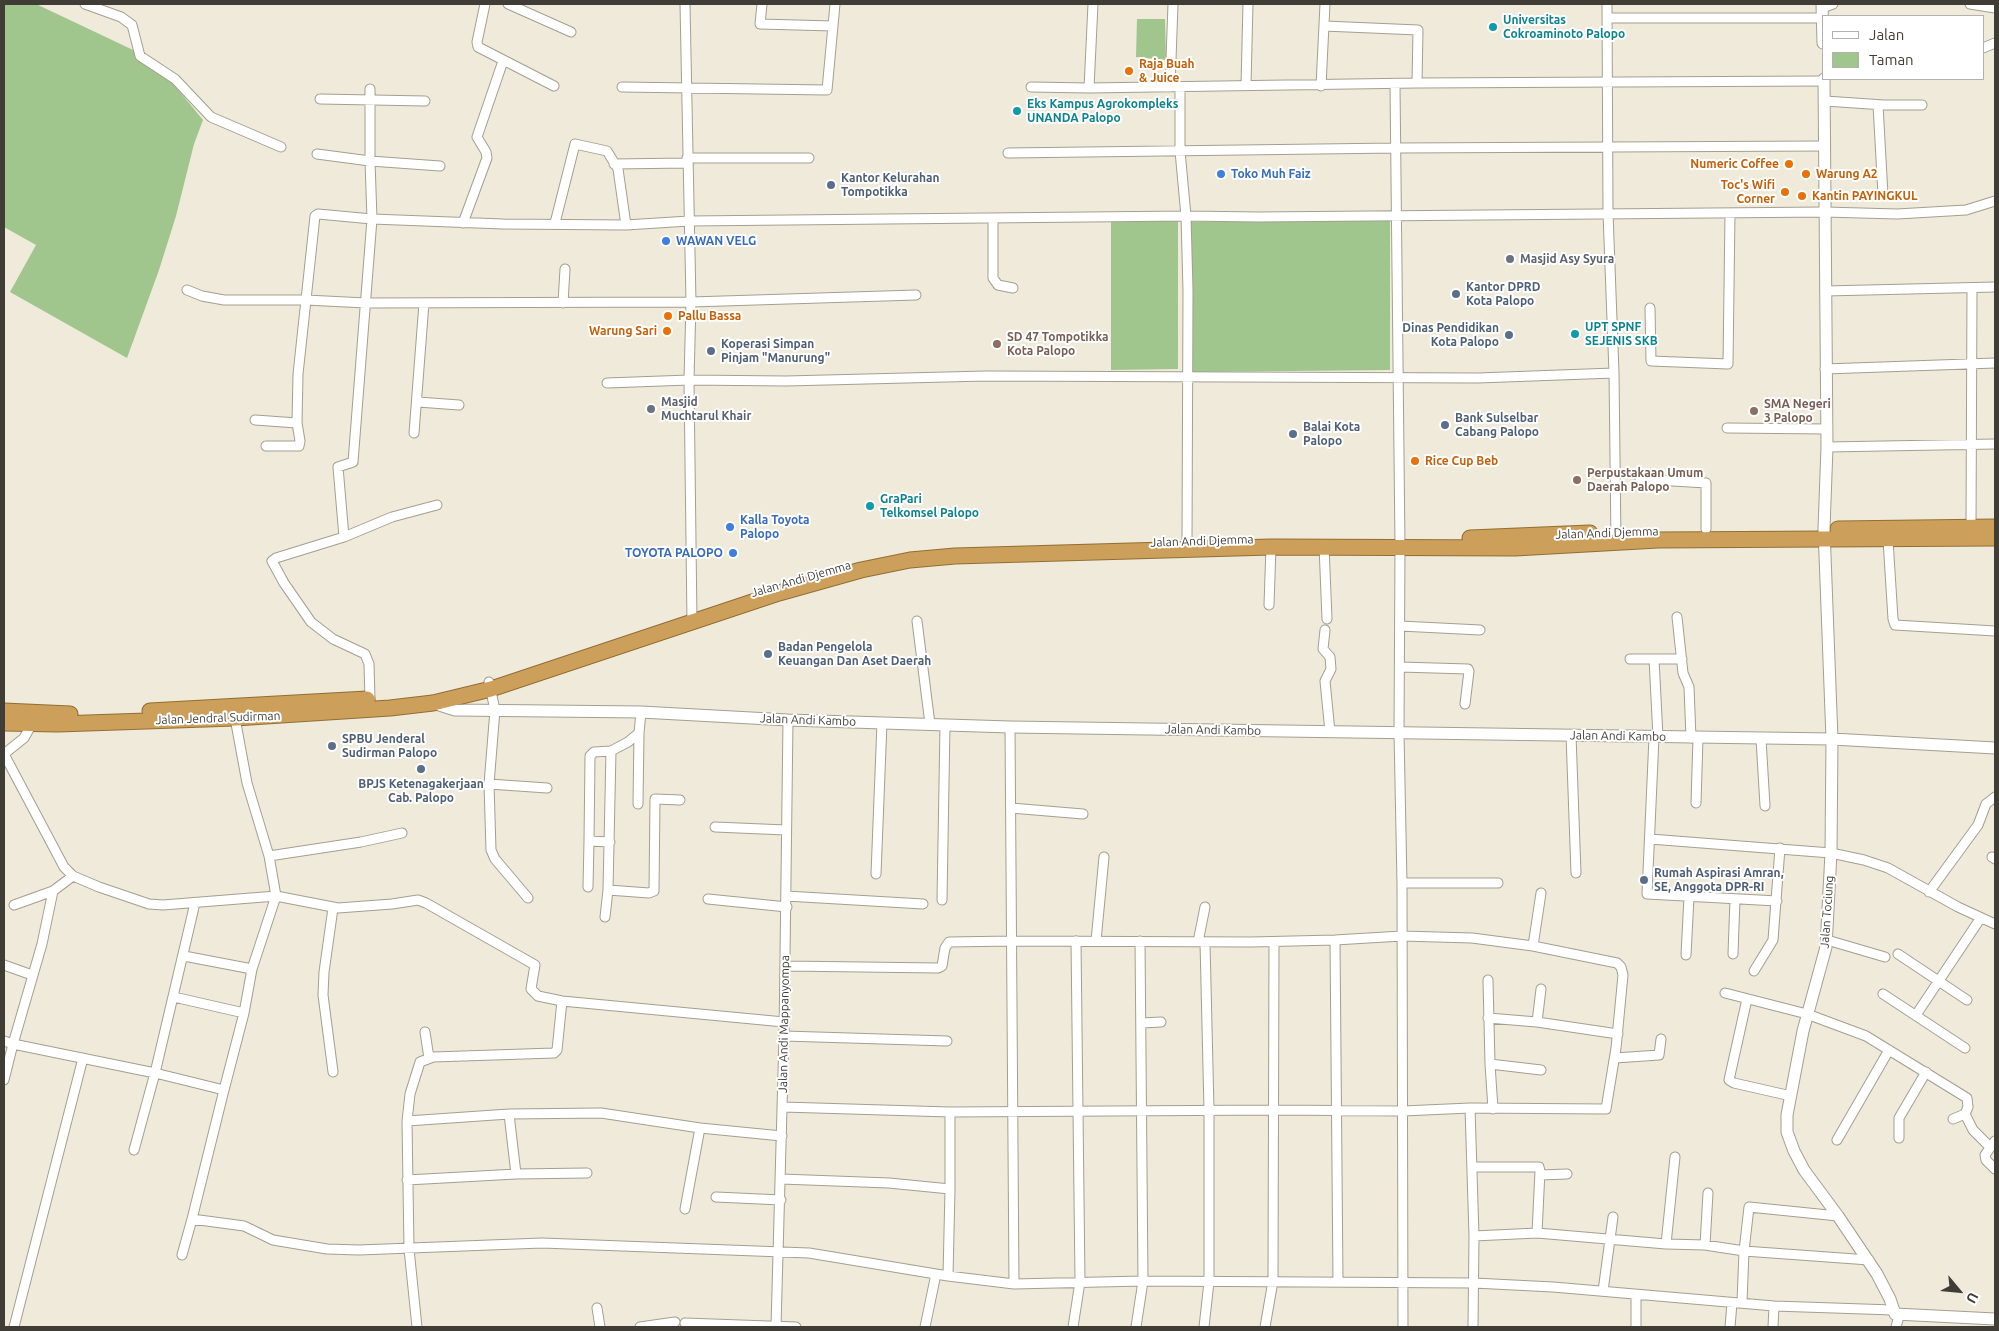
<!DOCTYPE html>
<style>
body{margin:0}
#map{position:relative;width:1999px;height:1331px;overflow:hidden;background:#efeada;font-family:Ubuntu,sans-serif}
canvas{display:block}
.frame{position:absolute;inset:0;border:5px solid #3f3d36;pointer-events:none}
.legend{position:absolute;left:1822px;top:15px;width:162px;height:65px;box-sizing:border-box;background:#fff;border:1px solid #b2b1af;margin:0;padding:6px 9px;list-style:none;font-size:15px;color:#3f3d36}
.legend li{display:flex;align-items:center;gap:10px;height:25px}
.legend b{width:25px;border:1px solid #b2b1af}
.north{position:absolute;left:1934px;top:1266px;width:50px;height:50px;-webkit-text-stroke:4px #fff;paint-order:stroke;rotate:118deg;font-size:14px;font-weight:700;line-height:20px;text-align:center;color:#3f3d36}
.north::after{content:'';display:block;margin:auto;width:18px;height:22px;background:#3f3d36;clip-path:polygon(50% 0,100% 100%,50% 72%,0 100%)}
</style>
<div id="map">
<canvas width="1999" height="1331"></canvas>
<div class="frame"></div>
<ul class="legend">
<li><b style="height:6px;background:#fff"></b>Jalan</li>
<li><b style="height:14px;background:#a0c68d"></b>Taman</li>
</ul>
<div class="north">U</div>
</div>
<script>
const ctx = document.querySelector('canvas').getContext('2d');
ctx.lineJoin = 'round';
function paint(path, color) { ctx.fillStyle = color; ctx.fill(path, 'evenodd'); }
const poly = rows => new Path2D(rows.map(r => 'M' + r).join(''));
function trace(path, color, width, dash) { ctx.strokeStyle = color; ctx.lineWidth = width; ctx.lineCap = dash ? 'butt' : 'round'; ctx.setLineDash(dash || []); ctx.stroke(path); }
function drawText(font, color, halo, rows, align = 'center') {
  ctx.font = font + ' Ubuntu,sans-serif'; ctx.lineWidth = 4; ctx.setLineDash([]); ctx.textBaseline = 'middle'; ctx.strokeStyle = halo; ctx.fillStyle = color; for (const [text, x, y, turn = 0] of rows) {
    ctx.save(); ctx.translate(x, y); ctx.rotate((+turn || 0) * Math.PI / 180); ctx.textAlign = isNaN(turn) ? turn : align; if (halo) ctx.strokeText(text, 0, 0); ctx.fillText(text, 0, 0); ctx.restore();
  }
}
paint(poly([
 [4,4,36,4,131,49,157,64,203,120,194,144,176,216,159,270,127,358,10,292,36,245,4,227],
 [1137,19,1165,19,1166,60,1136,57],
 [1390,220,1390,370,1192,372,1191,222],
 [1111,221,1178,221,1178,369,1111,370]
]), '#a0c68d');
const minor = poly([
 [85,4,121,17,132,25,140,56,175,79,211,117,281,147],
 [485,4,477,42,478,47,554,86],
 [508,4,571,32],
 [685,4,691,302,689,380,692,623],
 [762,4,760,24,833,26],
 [1607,4,1608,213,1614,373,1616,542],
 [1970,4,1995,8],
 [1822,8,1833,4],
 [1607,18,1822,18],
 [1324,26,1418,30,1417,83],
 [1983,48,1995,43],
 [1246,85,1248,4],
 [1395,85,1400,546,1399,733,1402,883,1403,1327],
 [1321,86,1325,4],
 [622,87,827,90,835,4],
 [1031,87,1089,88,1417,83,1824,81],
 [1170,87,1173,4],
 [1180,87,1180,151,1186,216,1188,291,1187,541,1188,549],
 [1089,88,1093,4],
 [320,99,425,101],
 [1825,101,1884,105,1922,105],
 [1878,105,1883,195],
 [1008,153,1396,148,1824,146],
 [317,154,370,161,440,166],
 [687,158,809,158],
 [614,164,687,163],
 [993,218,993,278,998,285,1013,288],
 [463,223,487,158,486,152,477,137,503,61],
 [555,223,575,144,607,151,618,169,626,225],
 [187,290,202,296,224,300,306,300,366,303,691,302,916,295],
 [1825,291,1995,287],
 [563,303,565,269],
 [1650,308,1651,361,1728,364,1730,213],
 [1825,369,1995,363],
 [607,383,689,380,786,381,986,376,1478,378,1614,373],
 [418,402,459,405],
 [255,420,297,423,298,374,315,216,318,214,372,219,370,161,370,89],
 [1727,428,1826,429],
 [414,433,424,303],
 [266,446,299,446,300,441,297,423],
 [1827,447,1995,444],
 [1640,479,1706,483,1706,529],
 [1971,528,1972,288],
 [344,537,392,517,437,505],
 [1888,540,1893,619,1895,625,1995,631],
 [1324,546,1327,619],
 [1269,605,1271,547],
 [1677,617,1683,673,1689,687,1691,738],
 [917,621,930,724],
 [1400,626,1480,630],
 [1325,630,1323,649,1330,657,1331,669,1325,681,1330,732],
 [1630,659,1682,659],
 [1654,659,1658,737],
 [1400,667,1468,669,1469,671,1465,704],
 [489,682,495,710,489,784,491,850,495,859,528,898],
 [370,699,369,664,365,654,333,639,311,622,284,583,272,561,276,558,344,537,338,467,353,462,372,219,503,224,626,225,689,221,1186,216,1258,217,1825,212,1897,214,1966,210,1995,201],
 [1010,727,1014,1284],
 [1571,735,1576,873],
 [1654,737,1647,894,1777,901],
 [1761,739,1765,806],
 [4,754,64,867,73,876,99,887,149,904,163,905,276,896,338,908,392,904,418,900,426,903,535,965,531,989,538,996,562,1001,784,1022],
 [4,754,24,738,34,720],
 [489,784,547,788],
 [1696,803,1698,738],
 [638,804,639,733],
 [1011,808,1083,814],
 [715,827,786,830],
 [1650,839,1831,853,1864,860,1888,868,1958,907,1995,924],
 [610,842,589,841,590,756,594,752,611,751],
 [269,856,361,842,402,833],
 [1992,857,1995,859],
 [876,874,882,723],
 [1402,883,1498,883],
 [588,887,589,841],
 [608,890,649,893,654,891,655,799,680,800],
 [1929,892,1978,825,1986,804,1995,797],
 [786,896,923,904],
 [708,899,787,907],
 [942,900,945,725],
 [195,903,155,1073,224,1090,192,1219,244,1226,273,1240,327,1249,359,1250,542,1243,809,1253,948,1276,1014,1284,1143,1281,1474,1283,1553,1287,1774,1306,1893,1310],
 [14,905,53,891,73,876],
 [333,908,324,972,323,995,333,1072],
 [605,917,608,890,611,751,628,742,639,733,641,712],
 [1335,940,1338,1282],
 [1827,940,1885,957],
 [1096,941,1104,857],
 [1198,942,1205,907],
 [1533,946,1541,893],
 [1733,954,1735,899],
 [1898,954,1967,1000],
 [1686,955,1689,897],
 [184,956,252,969],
 [4,965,32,975],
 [1754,971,1773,940,1780,848],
 [1488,980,1490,1064,1541,1070],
 [1725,993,1807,1014,1866,1036,1967,1098,1968,1107,1965,1114,1953,1119],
 [1883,994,1965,1048],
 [174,997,244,1013],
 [1747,999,1729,1080,1734,1083,1791,1096],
 [1916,1015,1980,919],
 [1488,1018,1537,1022,1618,1034],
 [1537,1022,1541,989],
 [1142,1023,1161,1022],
 [425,1032,429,1058],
 [784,1036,947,1041],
 [4,1041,13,1044,42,944,53,891],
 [1615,1058,1659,1055,1661,1039],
 [1490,1064,1493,1109],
 [4,1080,13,1044,155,1073,134,1150],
 [224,1090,244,1013,252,969,276,896,269,856,247,783,235,718],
 [783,1107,950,1112,1274,1110,1403,1111,1470,1108,1606,1109,1616,1048,1623,975,1621,967,1617,963,1533,946,1472,938,1402,936,1335,940,1251,942,1012,941,949,942,945,948,942,966,938,968,786,966],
 [1470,1108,1474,1236,1473,1327],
 [509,1114,516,1174],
 [1965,1114,1973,1130,1990,1147],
 [407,1121,410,1094,420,1062,433,1057,554,1053,557,1050,562,1001],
 [1899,1138,1899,1118,1926,1072],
 [1837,1140,1889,1050],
 [1995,1141,1985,1155,1986,1160,1995,1169],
 [1472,1167,1539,1167,1540,1171,1537,1233],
 [1540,1175,1567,1174],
 [781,1179,889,1183,950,1189],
 [407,1180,516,1174,587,1173],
 [716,1197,781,1200],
 [685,1209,700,1128],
 [1474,1236,1537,1233,1666,1244,1705,1245,1744,1251,1869,1260],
 [1666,1244,1675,1157],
 [1705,1245,1708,1193],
 [182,1255,192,1219],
 [948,1276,950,1189,950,1112],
 [1603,1291,1613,1217],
 [1742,1302,1744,1251,1749,1207,1838,1216],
 [597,1308,600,1327],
 [685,1323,796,1327],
 [14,1327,83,1058],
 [417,1327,409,1249,407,1121,509,1114,601,1113,700,1128,782,1136],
 [640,1327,675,1322],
 [776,1327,784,1036,788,720],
 [925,1327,936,1274],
 [1073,1327,1080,1282,1076,941],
 [1136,1327,1143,1281,1140,941],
 [1204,1327,1209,1282,1209,1110,1205,942],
 [1265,1327,1273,1281,1274,942],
 [1636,1327,1636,1295],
 [1730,1327,1732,1303],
 [1773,1327,1774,1306],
 [1896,1327,1899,1316]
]);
const tertiary = poly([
 [1822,4,1823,43],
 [1824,79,1827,447,1824,529,1832,739,1831,853,1826,947,1803,1031,1787,1115,1787,1132,1794,1151,1804,1170,1838,1216,1877,1274,1890,1299,1895,1314,1995,1319],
 [433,703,455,710,641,712,788,720,1010,727,1832,739,1995,748]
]);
const trunk = poly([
 [1838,529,1995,527],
 [1470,538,1590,533],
 [4,711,70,714],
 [150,711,367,699],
 [4,723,58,724,235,718,390,708,433,703,491,689,779,593,861,570,910,560,955,556,1271,547,1515,548,1658,540,1995,538]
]);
trace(minor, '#a49f90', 11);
trace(tertiary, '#a49f90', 13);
trace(trunk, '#926e32', 17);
trace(minor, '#fff', 9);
trace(tertiary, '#fff', 11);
trace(trunk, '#cca05a', 15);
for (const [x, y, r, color] of [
 [1493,27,5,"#0f9aa8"],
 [1129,71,5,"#e8710a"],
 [1017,111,5,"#0f9aa8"],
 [1789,164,5,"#e8710a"],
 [1221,174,5,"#3f7fe0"],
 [1806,174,5,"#e8710a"],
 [831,185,5,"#5c6f8a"],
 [1785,192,5,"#e8710a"],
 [1802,196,5,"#e8710a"],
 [666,241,5,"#3f7fe0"],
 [1510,259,5,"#6b7280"],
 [1456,294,5,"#5c6f8a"],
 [668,316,5,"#e8710a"],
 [667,331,5,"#e8710a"],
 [1575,334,5,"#0f9aa8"],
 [1509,335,5,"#5c6f8a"],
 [997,344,5,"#8d6e63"],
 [711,351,5,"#5c6f8a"],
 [651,409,5,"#6b7280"],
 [1754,411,5,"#8d6e63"],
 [1445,425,5,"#5c6f8a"],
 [1293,434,5,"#5c6f8a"],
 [1415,461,5,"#e8710a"],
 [1577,480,5,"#8d6e63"],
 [870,506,5,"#0f9aa8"],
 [730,527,5,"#3f7fe0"],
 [733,553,5,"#3f7fe0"],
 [768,654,5,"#5c6f8a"],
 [332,746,5,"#5c6f8a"],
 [421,769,5,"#5c6f8a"],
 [1644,880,5,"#5c6f8a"]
]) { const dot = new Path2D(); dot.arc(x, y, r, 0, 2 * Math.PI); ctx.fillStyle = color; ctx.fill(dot); trace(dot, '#fff', 2); }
drawText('bold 12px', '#0d838f', '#fff', [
 ["Universitas",1503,20],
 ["Cokroaminoto Palopo",1503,34],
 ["Eks Kampus Agrokompleks",1027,104],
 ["UNANDA Palopo",1027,118],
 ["UPT SPNF",1585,327],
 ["SEJENIS SKB",1585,341],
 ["GraPari",880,499],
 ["Telkomsel Palopo",880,513]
], 'left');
drawText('bold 12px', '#c56008', '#fff', [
 ["Raja Buah",1139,64],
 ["& Juice",1139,78],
 ["Numeric Coffee",1779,164,"right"],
 ["Warung A2",1816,174],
 ["Toc's Wifi",1775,185,"right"],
 ["Corner",1775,199,"right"],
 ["Kantin PAYINGKUL",1812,196],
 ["Pallu Bassa",678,316],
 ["Warung Sari",657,331,"right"],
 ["Rice Cup Beb",1425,461]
], 'left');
drawText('bold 12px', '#366cbe', '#fff', [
 ["Toko Muh Faiz",1231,174],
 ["WAWAN VELG",676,241],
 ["Kalla Toyota",740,520],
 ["Palopo",740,534],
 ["TOYOTA PALOPO",723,553,"right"]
], 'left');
drawText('bold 12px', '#4e5e75', '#fff', [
 ["Kantor Kelurahan",841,178],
 ["Tompotikka",841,192],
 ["Kantor DPRD",1466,287],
 ["Kota Palopo",1466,301],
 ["Dinas Pendidikan",1499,328,"right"],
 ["Kota Palopo",1499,342,"right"],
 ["Koperasi Simpan",721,344],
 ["Pinjam \"Manurung\"",721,358],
 ["Bank Sulselbar",1455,418],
 ["Cabang Palopo",1455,432],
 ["Balai Kota",1303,427],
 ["Palopo",1303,441],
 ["Badan Pengelola",778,647],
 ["Keuangan Dan Aset Daerah",778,661],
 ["SPBU Jenderal",342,739],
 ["Sudirman Palopo",342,753],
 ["BPJS Ketenagakerjaan",421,784,"center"],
 ["Cab. Palopo",421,798,"center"],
 ["Rumah Aspirasi Amran,",1654,873],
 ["SE, Anggota DPR-RI",1654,887]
], 'left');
drawText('bold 12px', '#5b616d', '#fff', [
 ["Masjid Asy Syura",1520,259],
 ["Masjid",661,402],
 ["Muchtarul Khair",661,416]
], 'left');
drawText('bold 12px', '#785e54', '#fff', [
 ["SD 47 Tompotikka",1007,337],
 ["Kota Palopo",1007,351],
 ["SMA Negeri",1764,404],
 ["3 Palopo",1764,418],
 ["Perpustakaan Umum",1587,473],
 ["Daerah Palopo",1587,487]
], 'left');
drawText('12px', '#3f3d36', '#fff', [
 ["Jalan Andi Djemma",1607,533,-2],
 ["Jalan Andi Djemma",1202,541,-2],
 ["Jalan Andi Djemma",801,579,-16],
 ["Jalan Jendral Sudirman",218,718,-2],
 ["Jalan Andi Kambo",808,720,2],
 ["Jalan Andi Kambo",1213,730,1],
 ["Jalan Andi Kambo",1618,736,1],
 ["Jalan Tociung",1827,912,-86],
 ["Jalan Andi Mappanyompa",784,1024,-89]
]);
</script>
